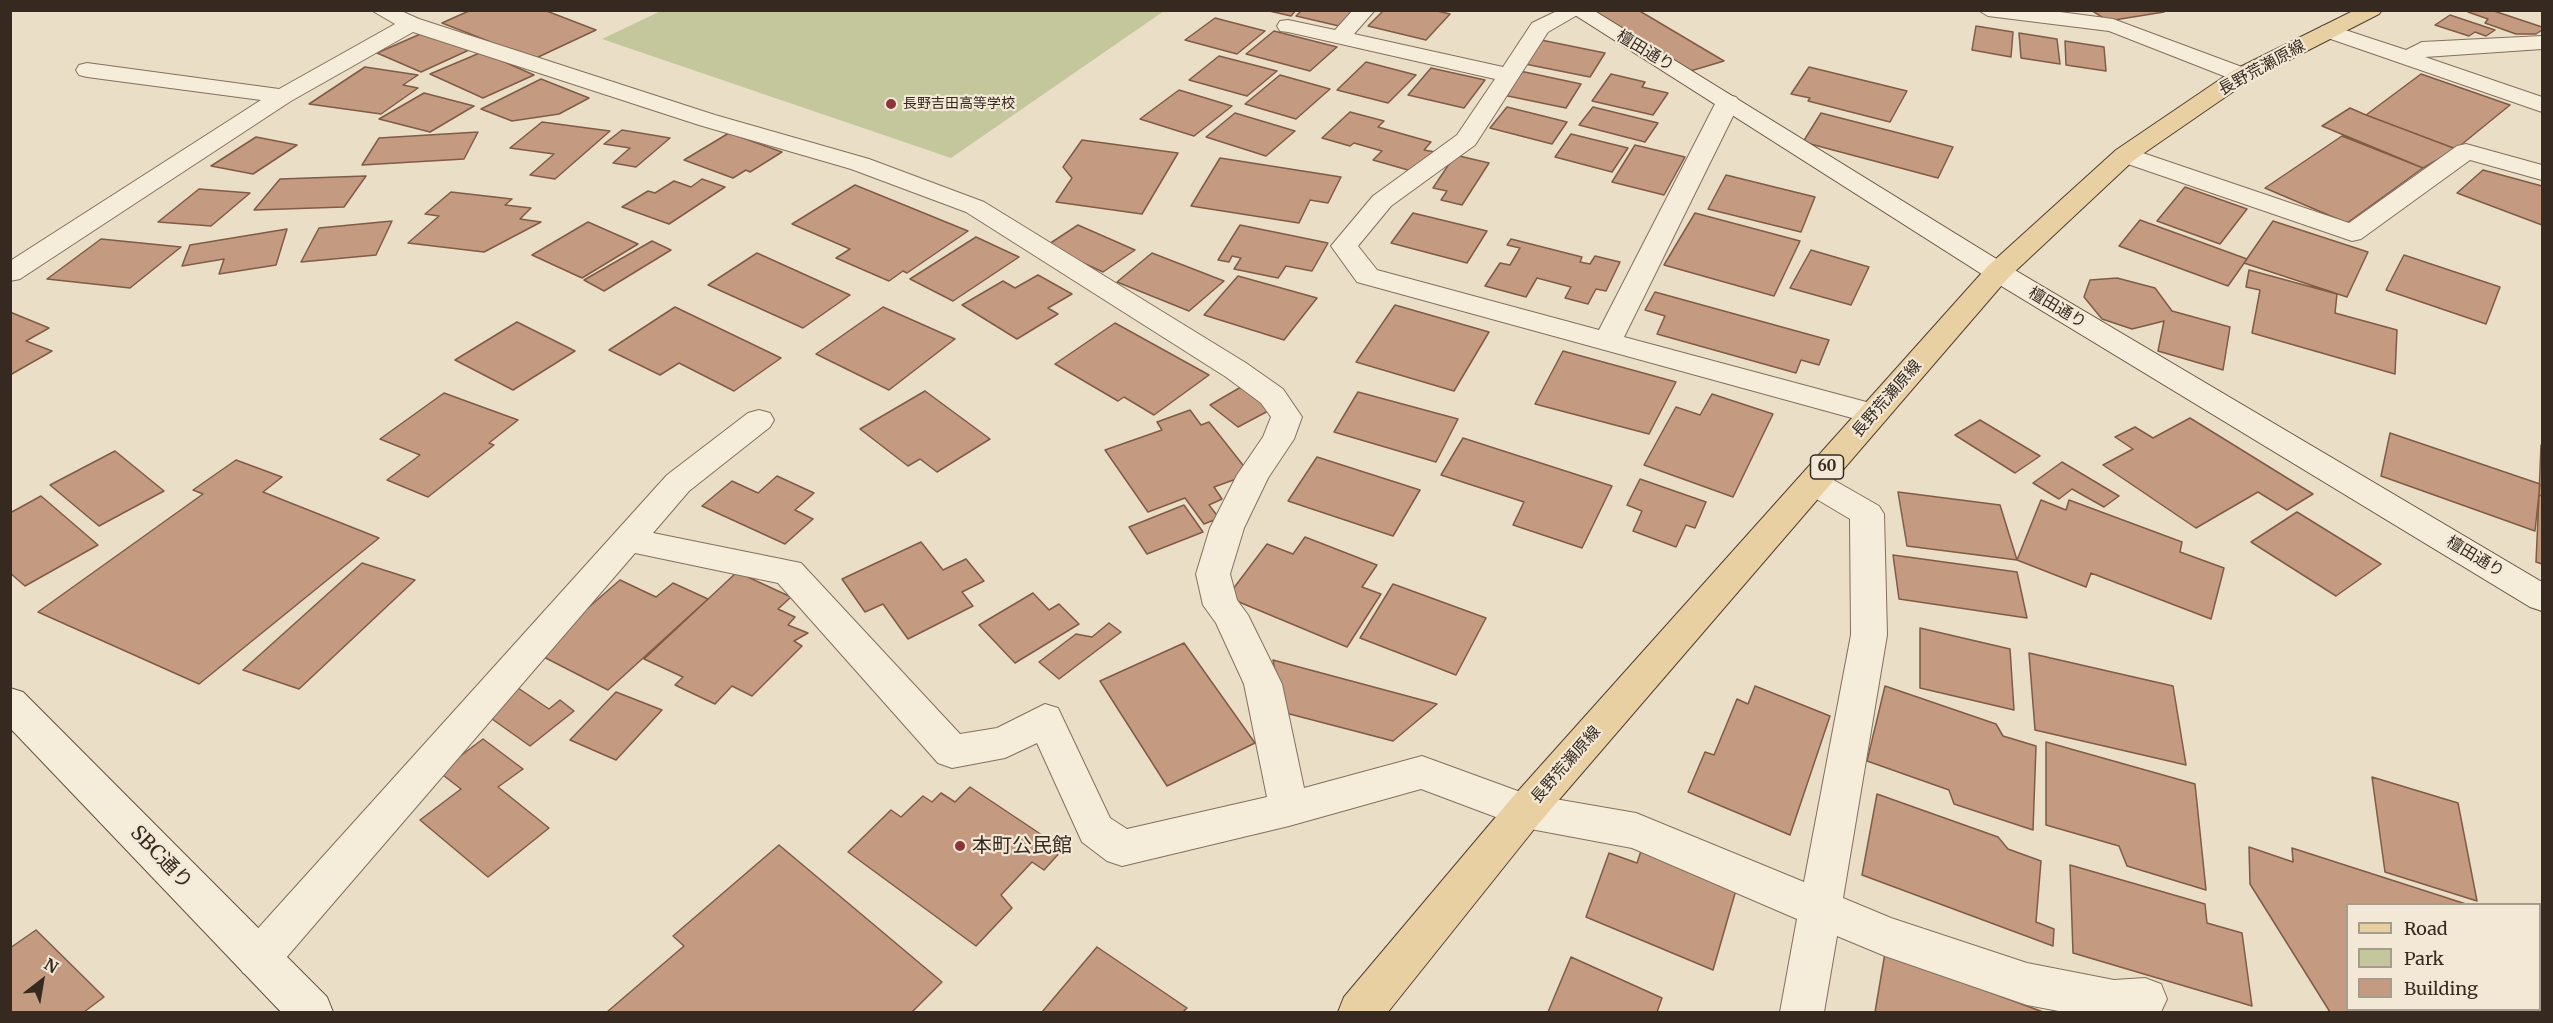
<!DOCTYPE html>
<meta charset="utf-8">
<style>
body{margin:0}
#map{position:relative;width:2553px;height:1023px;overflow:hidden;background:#eadec6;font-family:Merriweather,serif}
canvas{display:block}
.frame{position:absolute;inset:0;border:12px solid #352920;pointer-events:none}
.legend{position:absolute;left:2346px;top:903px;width:195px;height:108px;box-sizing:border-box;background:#f2e8d5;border:2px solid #a69c8d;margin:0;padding:8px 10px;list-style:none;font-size:18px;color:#352920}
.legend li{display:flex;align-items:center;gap:12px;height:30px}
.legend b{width:30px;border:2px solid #a69c8d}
.north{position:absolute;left:12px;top:951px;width:60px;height:60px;-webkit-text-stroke:4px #f2e8d5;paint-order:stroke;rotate:31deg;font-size:16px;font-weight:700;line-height:24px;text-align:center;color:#352920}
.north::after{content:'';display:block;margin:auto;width:21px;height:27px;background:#352920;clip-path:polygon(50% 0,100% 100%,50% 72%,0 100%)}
</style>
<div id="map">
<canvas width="2553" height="1023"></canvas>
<div class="frame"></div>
<ul class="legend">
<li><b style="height:8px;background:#e9d0a2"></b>Road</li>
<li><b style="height:16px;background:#c3c79b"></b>Park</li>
<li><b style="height:16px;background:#c49a80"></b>Building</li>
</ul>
<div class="north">N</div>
</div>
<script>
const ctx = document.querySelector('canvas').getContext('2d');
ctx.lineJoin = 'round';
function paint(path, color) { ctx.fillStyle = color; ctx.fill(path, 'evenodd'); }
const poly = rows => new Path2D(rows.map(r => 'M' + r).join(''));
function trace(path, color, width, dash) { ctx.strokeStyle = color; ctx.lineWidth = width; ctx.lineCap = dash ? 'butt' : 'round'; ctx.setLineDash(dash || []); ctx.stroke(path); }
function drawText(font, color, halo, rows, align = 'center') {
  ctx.font = font + ' Merriweather,"Noto Sans JP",serif'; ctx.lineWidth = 4.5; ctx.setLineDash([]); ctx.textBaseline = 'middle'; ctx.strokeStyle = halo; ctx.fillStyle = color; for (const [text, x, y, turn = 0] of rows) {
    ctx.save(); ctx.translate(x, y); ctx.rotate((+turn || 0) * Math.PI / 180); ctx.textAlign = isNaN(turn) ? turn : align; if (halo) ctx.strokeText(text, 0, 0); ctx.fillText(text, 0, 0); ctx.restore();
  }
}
paint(poly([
 [663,10,1164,10,1164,11,951,158,602,39]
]), '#c3c79b');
const building = poly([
 [471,10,544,10,596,30,534,59,442,23,471,10],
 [1265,10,1296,10,1291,16,1265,10],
 [1302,10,1355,10,1339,26,1296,16,1302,10],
 [1384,10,1433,10,1450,14,1426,40,1368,26,1384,10],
 [1585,10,1638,10,1724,61,1687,72,1585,10],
 [2091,10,2161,10,2164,12,2108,21,2091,10],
 [2471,10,2491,10,2542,27,2542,30,2536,34,2516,34,2485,23,2488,19,2468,12,2471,10],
 [2450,15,2495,30,2486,36,2475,32,2469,36,2435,25,2450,15],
 [1215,18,1265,31,1237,54,1185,40,1215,18],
 [1976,26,2013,32,2011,57,1972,50,1976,26],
 [1274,31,1337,47,1310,71,1246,54,1274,31],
 [425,32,469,50,421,72,377,53,425,32],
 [2019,33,2057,39,2060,64,2021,58,2019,33],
 [1541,40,1605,53,1590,77,1525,64,1541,40],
 [2065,41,2104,47,2106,71,2066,65,2065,41],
 [482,52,534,75,483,98,430,74,482,52],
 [1219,56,1277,71,1247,96,1189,80,1219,56],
 [1366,62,1416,75,1388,103,1337,90,1366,62],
 [365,67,418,75,403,85,418,88,381,114,309,104,365,67],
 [1809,67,1907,91,1890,122,1808,101,1810,98,1791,94,1809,67],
 [1431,68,1485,80,1464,108,1408,95,1431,68],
 [1520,71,1581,84,1566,108,1503,95,1520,71],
 [1611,74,1645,82,1642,87,1668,93,1653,115,1592,101,1611,74],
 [2421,74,2510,105,2456,149,2366,115,2421,74],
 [1280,75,1330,89,1296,119,1245,104,1280,75],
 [541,79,589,98,559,114,512,121,481,109,541,79],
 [1179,90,1232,106,1194,136,1140,119,1179,90],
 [424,93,474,106,430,132,379,119,424,93],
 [1507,107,1567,122,1552,144,1490,128,1507,107],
 [1593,107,1658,123,1645,142,1579,125,1593,107],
 [2350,108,2366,115,2456,149,2423,168,2322,126,2350,108],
 [1350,112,1384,121,1378,127,1431,142,1424,150,1435,152,1415,172,1373,160,1382,151,1354,143,1350,146,1322,138,1350,112],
 [1235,113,1295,131,1266,156,1206,137,1235,113],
 [1821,113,1953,147,1938,178,1803,142,1821,113],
 [542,122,610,131,555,179,530,175,554,154,510,148,542,122],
 [622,130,670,138,636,167,613,163,630,148,604,144,622,130],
 [478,132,464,159,362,165,379,138,478,132],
 [729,133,782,152,750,172,746,170,733,178,684,160,729,133],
 [1571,134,1628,148,1612,172,1555,157,1571,134],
 [2342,136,2423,168,2347,223,2265,188,2342,136],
 [256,137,297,145,253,174,211,166,256,137],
 [1082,140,1178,153,1142,214,1056,202,1072,178,1063,167,1082,140],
 [1635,145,1685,157,1664,195,1612,182,1635,145],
 [1455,155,1489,163,1462,205,1441,200,1447,191,1433,188,1455,155],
 [1220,158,1341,177,1328,203,1310,200,1299,223,1191,206,1220,158],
 [2483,170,2542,186,2542,225,2457,193,2483,170],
 [1726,175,1815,197,1801,232,1708,209,1726,175],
 [366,176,344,207,254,210,280,179,366,176],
 [702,179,725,187,669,224,622,207,648,191,655,193,674,181,691,187,702,179],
 [855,185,968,231,907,273,903,271,889,281,836,258,850,249,792,224,855,185],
 [2185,187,2247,209,2220,244,2157,221,2185,187],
 [199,189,250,193,211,226,158,222,199,189],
 [451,192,512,199,505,205,531,208,520,219,541,222,484,252,408,243,439,216,425,214,451,192],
 [1413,213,1487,231,1467,263,1391,243,1413,213],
 [1695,213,1800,241,1774,296,1664,265,1695,213],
 [2140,220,2247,259,2228,286,2119,246,2140,220],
 [392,221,376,255,301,262,319,228,392,221],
 [2273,221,2368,252,2347,297,2244,263,2273,221],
 [588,222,638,244,582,278,532,255,588,222],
 [1078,225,1135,250,1103,272,1046,246,1078,225],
 [1240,225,1328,243,1312,271,1286,266,1278,278,1234,269,1241,258,1232,256,1229,262,1218,260,1240,225],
 [287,229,276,265,219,274,224,259,182,266,190,245,287,229],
 [976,237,1019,257,953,301,910,279,976,237],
 [101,239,181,247,130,288,47,279,101,239],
 [1511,239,1582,257,1580,262,1590,264,1595,256,1620,262,1606,291,1596,289,1588,304,1565,298,1571,287,1537,278,1526,297,1485,286,1500,263,1510,265,1520,248,1507,245,1511,239],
 [652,241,671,250,604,291,584,280,652,241],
 [1811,250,1869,267,1851,305,1790,288,1811,250],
 [757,253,850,295,803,328,708,285,757,253],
 [1152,253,1224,281,1189,311,1117,282,1152,253],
 [2404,255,2500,287,2486,324,2386,290,2404,255],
 [2249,270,2337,294,2335,313,2397,330,2395,374,2252,333,2260,290,2246,287,2249,270],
 [1038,275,1072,294,1048,308,1058,314,1017,339,962,305,1003,281,1015,288,1038,275],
 [1238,276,1317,298,1284,340,1204,315,1238,276],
 [2117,278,2155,288,2172,311,2230,327,2223,370,2158,351,2164,321,2132,329,2102,319,2084,297,2090,280,2117,278],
 [1655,292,1829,340,1819,365,1801,360,1796,373,1657,334,1665,316,1645,310,1655,292],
 [1395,305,1489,332,1454,391,1356,362,1395,305],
 [675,307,781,358,734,391,679,363,660,375,609,350,675,307],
 [883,307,955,339,889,390,816,354,883,307],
 [10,312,49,328,26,341,52,351,10,375,10,312],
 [517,322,575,351,513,390,455,360,517,322],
 [1115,323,1209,375,1154,415,1124,397,1118,401,1055,364,1115,323],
 [1563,351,1676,382,1649,434,1535,404,1563,351],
 [1241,387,1270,410,1238,427,1210,405,1241,387],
 [925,391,990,439,937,472,920,459,908,466,860,429,925,391],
 [1358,392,1458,419,1436,462,1334,432,1358,392],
 [444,393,518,420,489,443,494,445,428,497,387,480,420,455,380,439,444,393],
 [1712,394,1773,414,1733,497,1644,465,1676,407,1700,415,1712,394],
 [1190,410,1201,425,1209,422,1250,474,1214,487,1222,499,1209,505,1219,518,1204,524,1185,498,1148,512,1105,450,1162,430,1157,422,1190,410],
 [2190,418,2313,494,2287,510,2258,492,2196,528,2103,465,2133,449,2115,437,2135,427,2153,438,2190,418],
 [1980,420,2040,456,2015,473,1955,435,1980,420],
 [2390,433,2540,484,2535,531,2381,476,2390,433],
 [1463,438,1612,486,1582,548,1513,525,1524,502,1441,475,1463,438],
 [2541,445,2542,446,2542,496,2539,495,2541,445],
 [115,451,164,491,99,526,50,485,115,451],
 [1317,457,1420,490,1393,536,1288,501,1317,457],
 [236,460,282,477,263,492,379,538,199,684,38,612,203,494,193,490,236,460],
 [2062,462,2119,496,2104,507,2072,489,2059,499,2033,483,2062,462],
 [777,476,814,493,795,510,813,519,785,544,702,506,732,481,758,493,777,476],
 [1640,479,1706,502,1695,528,1686,525,1676,547,1633,531,1642,511,1627,505,1640,479],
 [1898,492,2000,505,2017,560,1907,546,1898,492],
 [2539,495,2542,496,2542,564,2536,562,2539,495],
 [41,496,98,545,25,586,10,573,10,513,41,496],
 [2041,500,2066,510,2069,500,2182,542,2180,552,2224,568,2211,619,2091,573,2086,587,2017,560,2041,500],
 [1184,505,1203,532,1147,554,1129,527,1184,505],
 [2297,512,2381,564,2336,596,2251,542,2297,512],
 [1305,537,1377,565,1362,587,1381,594,1347,647,1227,597,1267,544,1293,554,1305,537],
 [921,542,943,570,966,559,984,581,962,592,973,606,908,639,883,604,865,612,842,579,921,542],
 [1893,555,2017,572,2027,618,1899,599,1893,555],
 [362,563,415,580,299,689,243,670,362,563],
 [737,572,791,597,778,609,795,617,788,625,808,633,794,641,802,646,752,696,732,686,715,704,675,685,683,677,644,659,737,572],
 [620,580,656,597,673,583,708,599,608,690,536,653,620,580],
 [1393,584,1486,618,1456,675,1360,638,1393,584],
 [1033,593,1049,610,1059,604,1079,624,1015,663,979,625,1033,593],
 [1109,623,1121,632,1059,679,1039,662,1076,634,1092,637,1109,623],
 [1920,628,2010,649,2014,710,1920,688,1920,628],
 [1184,643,1255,743,1167,786,1100,681,1184,643],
 [2029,653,2173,686,2186,765,2035,730,2029,653],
 [1273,660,1437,704,1393,741,1282,712,1273,660],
 [1755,686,1830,716,1790,835,1688,792,1705,752,1714,755,1737,699,1748,704,1755,686],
 [1885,686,1996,724,2003,736,2036,746,2033,830,1954,804,1949,790,1867,761,1885,686],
 [518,688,549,709,560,700,574,711,530,746,485,714,518,688],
 [616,692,662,710,616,760,570,740,616,692],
 [483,739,523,769,498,787,549,828,488,877,420,820,461,789,439,772,483,739],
 [2046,742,2195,784,2206,890,2127,866,2119,846,2046,825,2046,742],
 [2372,777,2458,803,2477,901,2385,872,2372,777],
 [970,787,1063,849,1044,870,1032,862,1001,895,1012,908,976,946,848,852,891,810,901,817,923,796,932,802,941,793,955,802,970,787],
 [1877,794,1998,837,2008,849,2041,861,2036,922,2054,929,2053,946,1862,875,1877,794],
 [779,845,942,982,912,1012,607,1012,684,946,673,936,779,845],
 [1643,845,1738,883,1713,970,1586,917,1609,853,1637,863,1643,845],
 [2249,847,2293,862,2292,848,2466,904,2348,904,2348,1010,2540,1010,2540,928,2542,929,2542,1012,2330,1012,2250,884,2249,847],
 [2070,865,2205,904,2207,923,2242,933,2252,1006,2073,953,2070,865],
 [36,930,104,997,84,1012,10,1012,10,948,36,930],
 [1097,947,1187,1008,1183,1012,1042,1012,1097,947],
 [1885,953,2043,1012,1875,1012,1885,953],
 [1571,957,1662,998,1657,1012,1548,1012,1571,957]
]);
paint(building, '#c49a80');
trace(building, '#805b46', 1.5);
const street = poly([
 [371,10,399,10,419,19,715,115,869,159,984,202,1246,363,1283,389,1302,417,1294,439,1268,478,1244,528,1230,574,1237,600,1248,615,1282,684,1304,788,1422,756,1526,794,1636,813,1804,882,1851,635,1850,519,1803,491,1798,483,1803,475,1814,472,1825,475,1879,506,1884,514,1887,635,1843,898,1891,918,2027,963,2114,980,2145,978,2161,984,2167,999,2161,1012,2064,1012,2027,1005,1885,956,1837,936,1824,1012,1780,1012,1797,919,1632,848,1525,828,1421,789,1289,826,1122,866,1107,861,1082,842,1037,743,1005,758,952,768,938,763,778,583,635,553,273,973,258,979,243,973,236,959,243,945,667,475,748,413,759,410,770,413,774,420,770,427,689,491,653,533,801,563,960,734,997,728,1045,704,1058,708,1110,818,1127,829,1267,797,1244,684,1216,623,1203,605,1196,574,1210,528,1237,475,1263,437,1271,417,1261,403,1226,377,966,212,851,169,699,125,413,32,291,101,20,279,10,281,10,261,261,100,87,77,79,75,76,70,79,65,87,63,279,89,395,24,371,10],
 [1353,10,1375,10,1354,34,1503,67,1532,23,1559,10,1586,10,1548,32,1475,145,1391,206,1358,246,1377,270,1599,330,1716,102,1720,97,1728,95,1736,97,1740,102,1624,337,1885,407,1889,414,1885,421,1874,424,1357,282,1331,246,1373,196,1457,135,1495,79,1288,32,1280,31,1277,26,1280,21,1288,20,1335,30,1353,10],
 [1978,10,2045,10,2113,19,2250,70,2253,75,2250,80,2234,80,2109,31,1988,16,1978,10],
 [2330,25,2406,50,2422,42,2542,36,2542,49,2425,57,2542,97,2542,112,2322,36,2319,31,2322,26,2330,25],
 [2466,144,2542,165,2542,180,2470,160,2361,239,2352,241,2116,160,2113,155,2116,150,2125,148,2134,150,2349,223,2457,146,2466,144]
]);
const secondary = poly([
 [1567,10,1593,10,2008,266,2542,582,2542,611,2530,607,1988,278,1567,10],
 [10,688,23,692,327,997,333,1012,281,1012,10,728,10,688]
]);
const primary = poly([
 [2355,10,2382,10,2379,14,2250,80,2134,160,2008,278,1539,823,1388,1012,1338,1012,1344,997,1511,799,1988,266,2116,150,2234,70,2355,10]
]);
trace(street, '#83705e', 2);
trace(secondary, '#655241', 2);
trace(primary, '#513f32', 2);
paint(street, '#f5ecd9');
paint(secondary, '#f5ecd9');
paint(primary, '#e9d0a2');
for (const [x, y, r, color] of [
 [891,104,6,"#8c3438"],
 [960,846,6,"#8c3438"]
]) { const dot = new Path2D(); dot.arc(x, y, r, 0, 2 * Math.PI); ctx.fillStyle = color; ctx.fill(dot); trace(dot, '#f2e8d5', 2); }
drawText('14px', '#352920', '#f2e8d5', [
 ["長野吉田高等学校",903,104]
], 'left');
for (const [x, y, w] of [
 [1827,467,33]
]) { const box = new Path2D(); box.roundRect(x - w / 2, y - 12, w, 24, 4.5); ctx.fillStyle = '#f2e8d5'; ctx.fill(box); trace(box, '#352920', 1.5); }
drawText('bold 15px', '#352920', null, [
 ["60",1827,467]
]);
drawText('16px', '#352920', '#f2e8d5', [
 ["檀田通り",1645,51,31],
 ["長野荒瀬原線",2262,68,-29],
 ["檀田通り",2057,308,31],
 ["長野荒瀬原線",1887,399,-49],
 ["檀田通り",2475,557,31],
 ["長野荒瀬原線",1566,765,-49]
]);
drawText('20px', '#352920', '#f2e8d5', [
 ["本町公民館",972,846]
], 'left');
drawText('20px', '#352920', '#f2e8d5', [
 ["SBC通り",161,858,46]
]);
</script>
